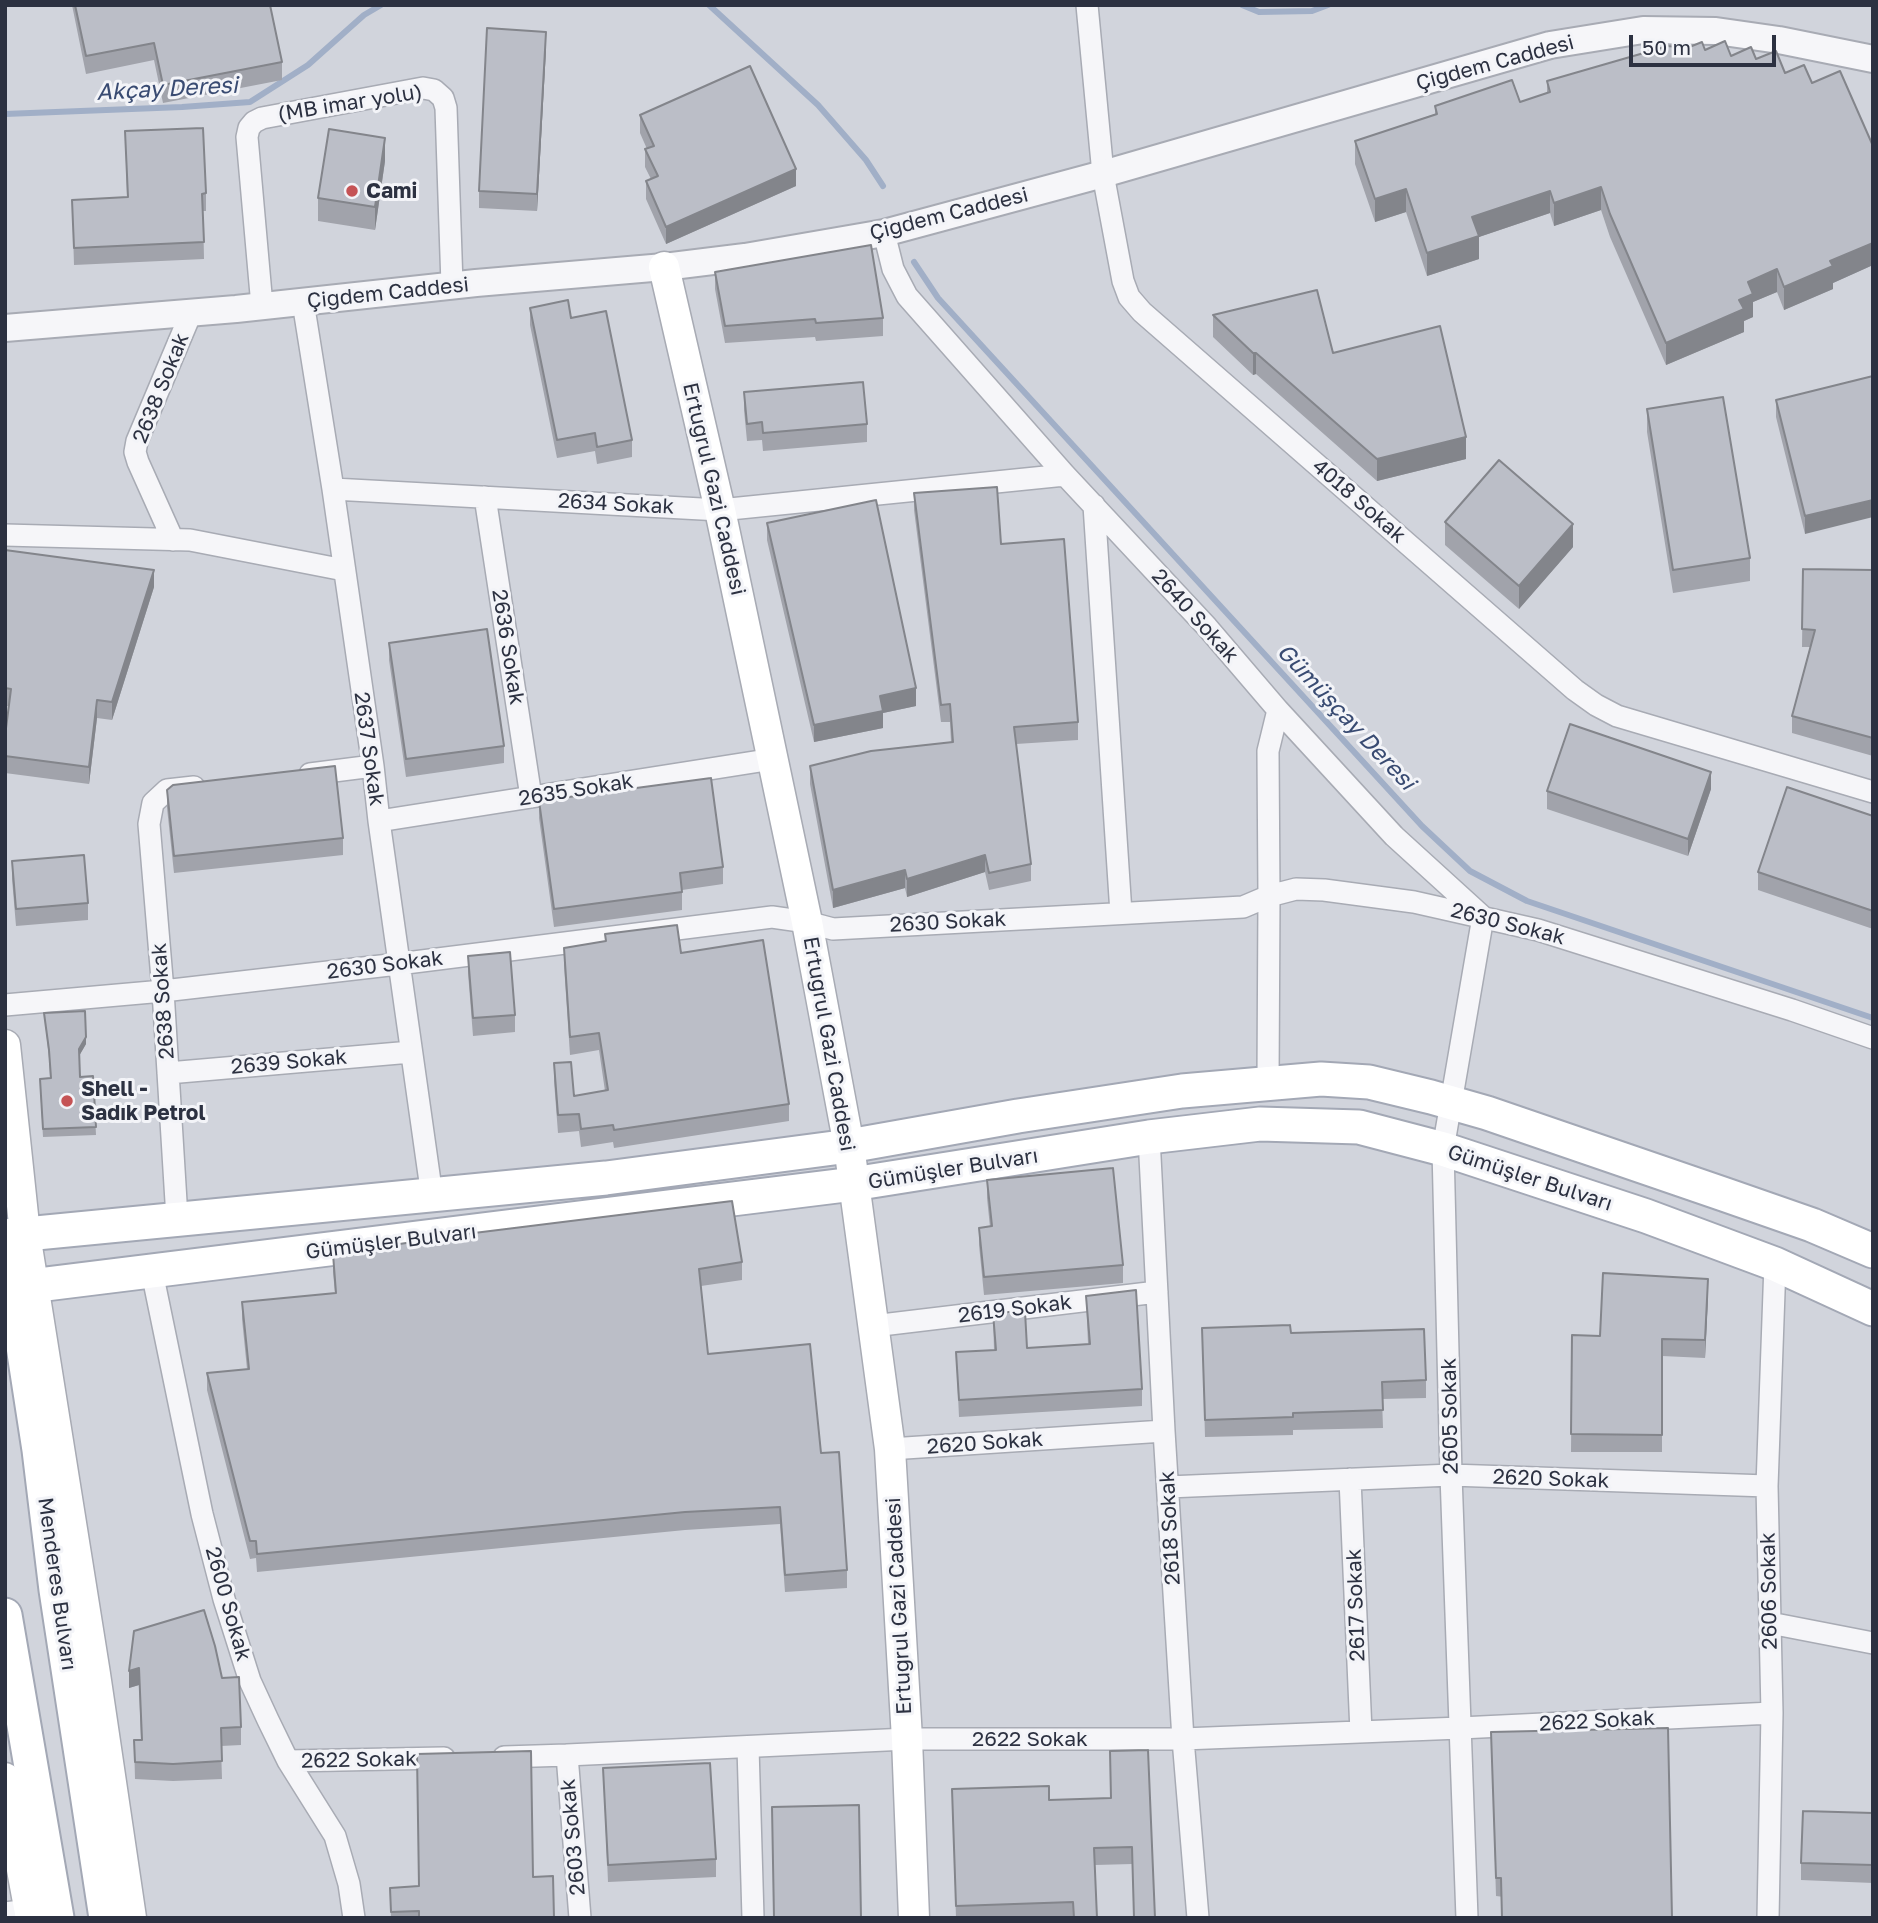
<!DOCTYPE html>
<meta charset="utf-8">
<style>
body{margin:0}
#map{position:relative;width:1878px;height:1923px;overflow:hidden;background:#e3e5ea;font-family:"Golos Text",sans-serif}
canvas{display:block}
.frame{position:absolute;inset:0;border:7px solid #2c3141;pointer-events:none}
.scale{position:absolute;left:1629px;top:35px;width:147px;height:32px;box-sizing:border-box;border:4px solid #2c3141;border-top:0;padding-left:9px;font-size:21px;line-height:24px;white-space:nowrap;color:#2c3141;-webkit-text-stroke:5px #f3f4f8;paint-order:stroke}
</style>
<div id="map">
<canvas width="1878" height="1923"></canvas>
<div class="frame"></div>
<div class="scale">50 m</div>
</div>
<script>
const ctx = document.querySelector('canvas').getContext('2d');
ctx.lineJoin = 'round';
function paint(path, color) { ctx.fillStyle = color; ctx.fill(path, 'evenodd'); }
const poly = rows => new Path2D(rows.map(r => 'M' + r).join(''));
function trace(path, color, width, dash) { ctx.strokeStyle = color; ctx.lineWidth = width; ctx.lineCap = dash ? 'butt' : 'round'; ctx.setLineDash(dash || []); ctx.stroke(path); }
function drawText(font, color, halo, rows, align = 'center') {
  ctx.font = font + ' "Golos Text",sans-serif'; ctx.lineWidth = 6; ctx.setLineDash([]); ctx.textBaseline = 'middle'; ctx.strokeStyle = halo; ctx.fillStyle = color; for (const [text, x, y, turn = 0] of rows) {
    ctx.save(); ctx.translate(x, y); ctx.rotate((+turn || 0) * Math.PI / 180); ctx.textAlign = isNaN(turn) ? turn : align; if (halo) ctx.strokeText(text, 0, 0); ctx.fillText(text, 0, 0); ctx.restore();
  }
}
paint(poly([
 [5,5,1873,5,1873,1918,5,1918]
]), '#d1d4dc');
trace(poly([
 [709,5,818,105,866,160,883,186],
 [1242,5,1259,12,1312,11,1328,5],
 [5,114,182,107,250,102,308,65,364,15,381,5],
 [914,262,938,298,1422,826,1470,871,1527,901,1873,1018]
]), '#a1afc7', 6);
const minor = poly([
 [1087,5,1103,174,1123,281,1129,297,1142,312,1575,690,1596,705,1617,716,1873,792],
 [884,233,893,269,907,296,1065,475,1207,627,1278,710,1268,751,1269,896,1268,1082],
 [303,302,333,489,373,766,379,821,432,1196],
 [262,306,247,137,249,128,254,122,262,118,423,88,434,90,443,98,446,108,452,285],
 [333,489,720,510,1065,475],
 [485,497,531,797],
 [1094,505,1121,913],
 [5,535,190,540,344,570],
 [173,540,138,462,135,452,137,441,191,313],
 [1278,710,1394,836,1483,917,1443,1149,1451,1475,1467,1918],
 [310,774,373,766],
 [379,821,773,759],
 [5,1005,163,991,398,964,772,917,807,922,833,929,1243,907,1269,896,1296,889,1324,890,1414,902,1538,930,1792,1010,1873,1038],
 [168,1073,411,1052],
 [1149,1137,1164,1431,1183,1739,1198,1918],
 [177,1218,163,991,149,824,153,803,167,790,194,787],
 [152,1272,202,1514,224,1599,250,1681,268,1720,288,1761,335,1836,349,1884,354,1918],
 [873,1326,1157,1292],
 [890,1449,1164,1431],
 [1350,1479,1361,1732],
 [1168,1487,1451,1475,1767,1486],
 [1770,1623,1873,1643],
 [748,1747,753,1918],
 [567,1755,580,1918],
 [504,1757,567,1755,907,1739,1183,1739,1460,1728,1772,1713],
 [288,1761,444,1758],
 [5,1913,29,1910],
 [1768,1918,1772,1713,1767,1486,1775,1264]
]);
const tertiary = poly([
 [5,328,236,309,476,283,664,267,745,257,884,233,1103,174,1550,45,1643,30,1716,31,1779,40,1873,59]
]);
const secondary = poly([
 [664,267,720,510,807,922,849,1146,890,1449,907,1739,914,1918],
 [5,1045,25,1234,95,1674,131,1918],
 [5,1778,31,1918]
]);
const primary = poly([
 [5,1236,606,1178,849,1146,1018,1116,1182,1091,1321,1079,1369,1082,1431,1097,1487,1113,1726,1195,1812,1225,1873,1251],
 [5,1251,14,1288,39,1450,56,1590,106,1918],
 [5,1289,853,1184,1149,1137,1260,1124,1359,1127,1443,1149,1646,1216,1775,1264,1873,1309],
 [5,1615,57,1918]
]);
trace(minor, '#a8abb4', 24);
trace(tertiary, '#a8abb4', 30);
trace(secondary, '#a8abb4', 33);
trace(primary, '#a3a8b5', 37);
trace(minor, '#f6f6f9', 21);
trace(tertiary, '#f6f6f9', 26);
trace(secondary, '#fff', 30);
trace(primary, '#fff', 33);
paint(poly([
 [72,5,270,5,282,62,282,80,163,103,154,60,86,74],
 [1687,48,1705,50,1731,56,1756,59,1812,83,1873,146,1873,265,1833,283,1833,289,1784,310,1777,292,1753,302,1753,317,1744,321,1744,332,1666,365,1610,237,1601,210,1554,226,1550,213,1479,237,1479,259,1427,276,1406,212,1375,222,1355,164,1355,141,1435,114,1435,106,1520,102,1547,93,1547,81],
 [546,49,537,211,479,208,479,191],
 [640,115,796,186,666,244,646,199,646,181,651,179,645,167,645,149,647,149,640,133],
 [125,131,206,193,206,211,203,211,204,259,74,265,72,200,127,197],
 [385,161,375,230,318,221,318,198],
 [715,272,883,318,883,336,816,341,815,337,725,343,715,289],
 [530,308,571,318,632,440,632,457,597,464,595,451,557,458,530,325],
 [1213,315,1333,353,1466,459,1377,481,1256,374,1253,375,1213,337],
 [1873,376,1805,534,1776,417,1776,400],
 [744,392,867,424,867,442,763,451,762,440,747,441,744,410],
 [1647,409,1750,558,1750,581,1673,593,1647,432],
 [914,493,1001,544,1078,722,1078,740,1016,744,1031,864,1031,881,989,890,985,872,907,897,905,888,833,908,810,784,810,766,951,742,950,722,941,722,914,510],
 [1445,522,1573,547,1519,609,1445,545],
 [767,523,916,706,883,713,883,728,814,742,767,540],
 [5,550,154,587,112,720,97,718,89,784,5,773,5,736,9,706,5,706],
 [1803,569,1873,570,1873,756,1792,733,1792,716,1810,647,1802,647],
 [389,643,504,746,504,763,406,777,389,660],
 [1711,789,1688,856,1547,809,1547,791],
 [167,790,343,838,343,855,174,873,167,808],
 [539,801,723,867,723,884,682,890,682,910,554,927,539,818],
 [1873,816,1873,929,1758,890,1758,872],
 [12,861,88,903,88,920,16,926,12,879],
 [605,934,681,953,789,1104,789,1121,614,1148,613,1142,581,1147,579,1131,558,1133,554,1081,554,1063,574,1096,605,1091,599,1050,570,1055,564,965,564,948,605,942],
 [468,956,515,1015,515,1032,473,1036,468,973],
 [44,1013,86,1044,79,1056,80,1077,93,1076,96,1135,43,1137,40,1086,50,1078,49,1058],
 [987,1180,1123,1265,1123,1283,984,1295,979,1245,979,1228,990,1227,987,1198],
 [333,1254,742,1262,742,1280,701,1286,708,1354,821,1453,847,1570,847,1588,785,1592,780,1524,685,1530,257,1572,256,1558,250,1559,207,1390,207,1373,247,1369,242,1319,242,1302,335,1293,333,1272],
 [1086,1296,1142,1389,1142,1406,959,1417,956,1352,994,1350,993,1313,1027,1348,1088,1344],
 [1708,1296,1705,1358,1662,1356,1662,1452,1571,1452,1572,1335,1600,1336],
 [1202,1328,1291,1333,1426,1380,1426,1398,1382,1399,1383,1428,1293,1430,1293,1435,1205,1437],
 [129,1671,222,1678,241,1727,241,1745,221,1746,222,1779,173,1781,135,1779,134,1740,141,1740,139,1685,129,1688],
 [1491,1732,1672,1918,1496,1896],
 [1110,1751,1155,1918,1134,1918,1132,1864,1095,1865,1097,1918,956,1918,952,1789,1049,1800,1111,1798],
 [603,1768,716,1859,716,1877,608,1882],
 [1873,1813,1873,1883,1801,1880,1801,1863],
 [533,1877,554,1918,391,1918,390,1888]
]), '#a1a3ab');
paint(poly([
 [546,32,546,49,537,211,537,194],
 [385,138,385,161,375,230,375,207],
 [796,169,796,186,666,244,666,227],
 [1601,187,1601,210,1554,226,1554,203],
 [1406,189,1406,212,1375,222,1375,199],
 [1550,191,1550,213,1479,237,1479,259,1427,276,1427,253,1472,217],
 [1873,243,1873,265,1833,283,1833,289,1784,310,1784,287,1830,261],
 [1777,269,1777,292,1753,302,1753,317,1744,321,1744,332,1666,365,1666,343,1739,300,1748,282],
 [1253,353,1256,353,1256,374,1253,375],
 [1466,437,1466,459,1377,481,1377,459],
 [1873,500,1873,517,1805,534,1805,516],
 [1573,524,1573,547,1519,609,1519,586],
 [154,570,154,587,112,720,112,702],
 [916,688,916,706,883,713,883,728,814,742,814,725,880,696],
 [97,700,97,718,89,784,89,767],
 [1711,772,1711,789,1688,856,1688,839],
 [985,855,985,872,907,897,907,879],
 [905,870,905,888,833,908,833,890],
 [86,1037,86,1044,79,1056,79,1049],
 [1708,1279,1708,1296,1705,1358,1705,1340],
 [139,1668,139,1685,129,1688,129,1671]
]), '#83858b');
const building = poly([
 [75,5,270,5,282,62,163,85,154,43,86,56,75,5],
 [487,28,546,32,537,194,479,191,487,28],
 [1725,41,1731,56,1751,47,1756,59,1776,51,1785,73,1804,65,1812,83,1840,71,1873,146,1873,243,1830,261,1833,266,1784,287,1777,269,1748,282,1753,294,1739,300,1744,309,1666,343,1610,214,1601,187,1554,203,1550,191,1472,217,1479,236,1427,253,1406,189,1375,199,1355,141,1437,114,1435,106,1512,80,1520,102,1550,92,1547,81,1668,46,1687,48,1702,42,1705,50,1725,41],
 [750,66,796,169,666,227,646,181,658,176,645,149,654,146,640,115,750,66],
 [203,128,206,193,202,194,204,242,74,248,72,200,128,197,125,131,203,128],
 [329,129,385,138,375,207,318,198,329,129],
 [871,245,883,318,816,323,815,319,725,326,715,272,871,245],
 [1317,290,1333,353,1440,326,1466,437,1377,459,1256,353,1253,353,1213,315,1317,290],
 [568,300,571,318,606,311,632,440,597,447,595,433,557,440,530,308,568,300],
 [1873,376,1873,500,1805,516,1776,400,1873,376],
 [863,382,867,424,763,433,762,422,747,424,744,392,863,382],
 [1723,397,1750,558,1673,570,1647,409,1723,397],
 [1499,460,1573,524,1519,586,1445,522,1499,460],
 [997,487,1001,544,1064,539,1078,722,1014,727,1031,864,989,873,985,855,907,879,905,870,833,890,810,766,871,751,953,742,950,704,941,705,914,493,997,487],
 [876,500,916,688,880,696,883,711,814,725,767,523,876,500],
 [5,550,154,570,112,702,97,700,89,767,5,756,5,736,11,689,5,688,5,550],
 [1803,569,1873,570,1873,738,1792,716,1815,630,1802,629,1803,569],
 [487,629,504,746,406,759,389,643,487,629],
 [1570,724,1711,772,1688,839,1547,791,1570,724],
 [335,766,343,838,174,856,167,790,173,785,335,766],
 [711,778,723,867,680,873,682,892,554,909,539,801,711,778],
 [1787,787,1873,816,1873,911,1758,872,1787,787],
 [84,855,88,903,16,909,12,861,84,855],
 [677,925,681,953,763,940,789,1104,614,1130,613,1125,581,1129,579,1114,558,1115,554,1063,571,1062,574,1096,608,1090,599,1033,570,1037,564,948,606,941,605,934,677,925],
 [510,952,515,1015,473,1018,468,956,510,952],
 [85,1011,86,1037,79,1049,80,1077,93,1076,96,1127,43,1129,40,1079,51,1078,49,1050,44,1013,85,1011],
 [1113,1168,1123,1265,984,1277,979,1228,992,1226,987,1180,1113,1168],
 [732,1201,742,1262,699,1269,708,1354,810,1344,821,1453,839,1452,847,1570,785,1575,780,1507,685,1512,257,1554,256,1541,250,1541,207,1373,249,1369,242,1302,336,1293,333,1254,466,1234,732,1201],
 [1603,1273,1708,1279,1705,1340,1662,1339,1662,1435,1571,1434,1572,1335,1600,1336,1603,1273],
 [1136,1290,1142,1389,959,1400,956,1352,996,1350,993,1313,1025,1311,1027,1348,1090,1344,1086,1296,1136,1290],
 [1290,1325,1291,1333,1424,1329,1426,1380,1382,1382,1383,1410,1293,1413,1293,1417,1205,1420,1202,1328,1290,1325],
 [204,1610,215,1646,222,1678,239,1677,241,1727,221,1728,222,1761,173,1764,135,1762,134,1740,142,1740,139,1668,129,1671,134,1631,204,1610],
 [1668,1728,1672,1918,1502,1918,1501,1878,1496,1878,1491,1732,1668,1728],
 [1148,1750,1155,1918,1134,1918,1132,1847,1094,1848,1097,1918,1074,1918,1073,1902,956,1906,952,1789,1049,1786,1049,1800,1111,1798,1110,1751,1148,1750],
 [531,1751,533,1877,553,1876,554,1918,419,1918,419,1911,391,1912,390,1888,419,1886,417,1754,531,1751],
 [710,1763,716,1859,608,1865,603,1768,710,1763],
 [859,1805,861,1918,774,1918,772,1807,859,1805],
 [1803,1811,1873,1813,1873,1865,1801,1863,1803,1811]
]);
paint(building, '#bbbec7');
trace(building, '#83858b', 2);
for (const [x, y, r, color] of [
 [352,191,7,"#c55355"],
 [67,1101,7,"#c55355"]
]) { const dot = new Path2D(); dot.arc(x, y, r, 0, 2 * Math.PI); ctx.fillStyle = color; ctx.fill(dot); trace(dot, '#f3f4f8', 2.5); }
drawText('21px', '#2c3141', '#f3f4f8', [
 ["Çiğdem Caddesi",1495,63,-15],
 ["(MB imar yolu)",350,103,-9],
 ["Çiğdem Caddesi",949,214,-14],
 ["Çiğdem Caddesi",388,293,-6],
 ["2638 Sokak",161,388,-68],
 ["Ertuğrul Gazi Caddesi",714,489,77],
 ["4018 Sokak",1359,501,41],
 ["2634 Sokak",616,504,3],
 ["2640 Sokak",1195,616,48],
 ["2636 Sokak",508,647,81],
 ["2637 Sokak",369,749,82],
 ["2635 Sokak",576,790,-9],
 ["2630 Sokak",948,922,-3],
 ["2630 Sokak",1508,924,14],
 ["2630 Sokak",385,965,-7],
 ["2638 Sokak",163,1001,-94],
 ["Ertuğrul Gazi Caddesi",829,1044,80],
 ["2639 Sokak",289,1062,-5],
 ["Gümüşler Bulvarı",953,1169,-9],
 ["Gümüşler Bulvarı",1530,1178,18],
 ["Gümüşler Bulvarı",391,1242,-7],
 ["2619 Sokak",1015,1309,-7],
 ["2605 Sokak",1450,1416,-91],
 ["2620 Sokak",985,1443,-4],
 ["2620 Sokak",1551,1479,2],
 ["2618 Sokak",1170,1528,-93],
 ["Menderes Bulvarı",57,1584,82],
 ["2606 Sokak",1769,1591,-91],
 ["2600 Sokak",228,1604,74],
 ["2617 Sokak",1356,1605,-92],
 ["Ertuğrul Gazi Caddesi",899,1606,-93],
 ["2622 Sokak",1597,1721,-3],
 ["2622 Sokak",1030,1739],
 ["2622 Sokak",359,1760,-1],
 ["2603 Sokak",573,1837,-95]
]);
drawText('bold 21px', '#2c3141', '#f3f4f8', [
 ["Cami",366,191],
 ["Shell -",81,1089],
 ["Sadık Petrol",81,1113]
], 'left');
drawText('italic 23px', '#394b72', '#f3f4f8', [
 ["Akçay Deresi",167,89,-3],
 ["Gümüşçay Deresi",1346,717,47]
]);
</script>
